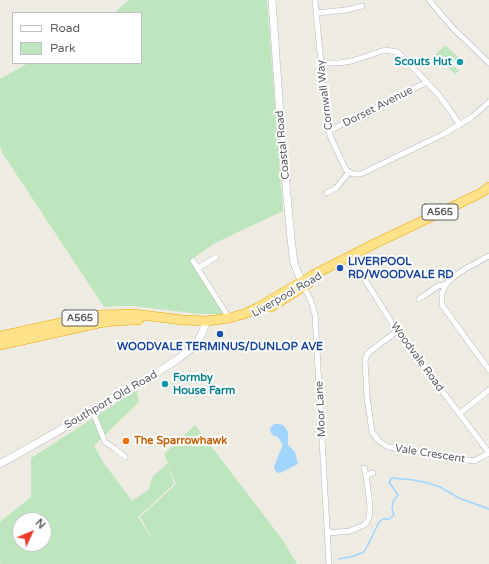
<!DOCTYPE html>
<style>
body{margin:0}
#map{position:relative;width:489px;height:564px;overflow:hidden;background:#eeebe2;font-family:"Varela Round",sans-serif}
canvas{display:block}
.legend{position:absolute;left:12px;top:12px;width:130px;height:52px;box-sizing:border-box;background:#fff;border:1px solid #bdbfc1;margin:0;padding:5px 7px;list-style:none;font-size:12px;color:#5b5e63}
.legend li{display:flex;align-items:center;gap:8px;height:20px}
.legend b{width:20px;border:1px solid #bdbfc1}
.north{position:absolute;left:12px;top:512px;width:40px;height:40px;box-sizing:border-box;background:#fff;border:1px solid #bdbfc1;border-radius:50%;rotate:46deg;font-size:11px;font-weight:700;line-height:16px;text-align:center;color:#5b5e63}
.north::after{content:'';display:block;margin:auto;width:14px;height:18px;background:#eb3b2b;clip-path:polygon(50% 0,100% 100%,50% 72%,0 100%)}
</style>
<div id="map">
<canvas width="489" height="564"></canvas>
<ul class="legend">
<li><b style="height:5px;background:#fff"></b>Road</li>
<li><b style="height:11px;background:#bee6be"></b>Park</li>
</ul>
<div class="north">N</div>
</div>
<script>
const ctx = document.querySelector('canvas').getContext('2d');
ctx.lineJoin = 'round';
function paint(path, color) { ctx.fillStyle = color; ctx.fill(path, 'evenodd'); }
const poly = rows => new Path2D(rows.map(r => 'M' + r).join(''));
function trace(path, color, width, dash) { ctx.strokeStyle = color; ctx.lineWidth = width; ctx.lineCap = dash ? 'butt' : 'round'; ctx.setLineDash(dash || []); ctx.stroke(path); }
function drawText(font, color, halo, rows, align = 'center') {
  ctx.font = font + ' "Varela Round",sans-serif'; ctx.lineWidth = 4; ctx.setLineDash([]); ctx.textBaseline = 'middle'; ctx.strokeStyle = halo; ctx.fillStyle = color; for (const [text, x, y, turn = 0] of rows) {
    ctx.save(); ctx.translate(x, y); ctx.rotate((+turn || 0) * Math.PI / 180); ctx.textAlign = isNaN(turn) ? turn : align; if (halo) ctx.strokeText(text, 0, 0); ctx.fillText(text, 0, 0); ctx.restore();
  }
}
paint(poly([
 [129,0,267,0,283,211,213,244,191,260,225,314,199,314,134,306,121,306,104,307,1,151,2,150,0,147,0,79,28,63,141,63,141,13,114,13],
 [445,45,458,57,452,64,459,71,455,74,435,55],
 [137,390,139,402,94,446,103,462,132,501,148,490,153,476,168,463,164,454,180,439,195,425,282,539,297,564,1,564,0,563,0,522,31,497,31,458],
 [168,464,176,484,140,517,155,543,138,517,174,484],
 [20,520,44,520,44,544,20,544]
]), '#bee6be');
paint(poly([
 [274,424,280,424,284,426,288,432,288,445,295,452,298,464,280,473,276,472,274,467,281,449,283,445,278,437,272,435,270,430,271,427]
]), '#a1d5ff');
trace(poly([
 [339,559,354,556,364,552,369,543,379,522,383,519,389,519,394,515,392,508,393,502,398,495,389,482,392,478,414,480,424,482,440,487,459,498,489,509]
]), '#a1d5ff', 1.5);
const street = poly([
 [315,0,321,63,329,131,331,138,346,170,349,172,353,174,360,174,363,173,442,135,472,117,489,102],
 [429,0,452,27,489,63],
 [317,13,346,10,362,6],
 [321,63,339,63,352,61,385,50,397,52,402,56,437,93,444,102,460,125],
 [329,131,427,82],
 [327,193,336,188,349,172],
 [350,256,397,331,489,453],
 [489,256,465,269,456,275,447,283,442,293,442,305,489,370],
 [193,261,229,318],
 [198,268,216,257],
 [304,287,311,301,315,315,329,564],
 [419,299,438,286,447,284],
 [397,331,368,353,365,360,367,397,372,432,379,441,388,447,474,461,482,457,489,453],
 [92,411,97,422,105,442,114,448,125,457],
 [459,414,489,390],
 [366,475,373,473],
 [328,533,350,531,364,525,367,522,369,518,370,507,369,498,366,475,364,468]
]);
const secondary = poly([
 [272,0,282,143,291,239,294,263,303,285],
 [0,464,125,393,178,359,197,344,207,321]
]);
const highway = poly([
 [271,307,308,284],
 [0,336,83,318,100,315,133,314,183,320,207,321,229,318,244,314,257,308,313,275,372,245,481,193,489,187],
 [0,345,99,323,114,321,133,320,139,320]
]);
trace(street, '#b5b8bd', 6);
trace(secondary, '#b6b9bf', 8);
trace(highway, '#f0a600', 10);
trace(street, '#fff', 5);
trace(secondary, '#fff', 7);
trace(highway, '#fee189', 9);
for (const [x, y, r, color] of [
 [460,62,4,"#0f9aa8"],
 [340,268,4,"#1a4fb4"],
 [220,334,4,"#1a4fb4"],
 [165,384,4,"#0f9aa8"],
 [126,441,4,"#e8710a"]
]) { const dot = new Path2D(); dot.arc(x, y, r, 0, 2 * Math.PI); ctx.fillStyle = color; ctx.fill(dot); trace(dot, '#fff', 1.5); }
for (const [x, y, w] of [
 [440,212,36],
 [80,318,36]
]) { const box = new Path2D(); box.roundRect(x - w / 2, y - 8, w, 16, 3); ctx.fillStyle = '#fff'; ctx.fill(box); trace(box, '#5b5e63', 1); }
drawText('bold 10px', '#5b5e63', null, [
 ["A565",440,212],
 ["A565",80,318]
]);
drawText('bold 11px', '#0d838f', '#fff', [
 ["Scouts Hut",452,62],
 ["Formby",173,378,"left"],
 ["House Farm",173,391,"left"]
], 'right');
drawText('11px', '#5b5e63', '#fff', [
 ["Cornwall Way",325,95,-97],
 ["Dorset Avenue",378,107,-27],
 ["Coastal Road",283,145,-95],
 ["Liverpool Road",287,295,-30],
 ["Woodvale Road",417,357,54],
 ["Southport Old Road",111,400,-30],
 ["Moor Lane",321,409,-93],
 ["Vale Crescent",430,454,9]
]);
drawText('bold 11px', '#164399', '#fff', [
 ["LIVERPOOL",348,262],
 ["RD/WOODVALE RD",348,275],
 ["WOODVALE TERMINUS/DUNLOP AVE",220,347,"center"]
], 'left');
drawText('bold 11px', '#c56008', '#fff', [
 ["The Sparrowhawk",134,441]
], 'left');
</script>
